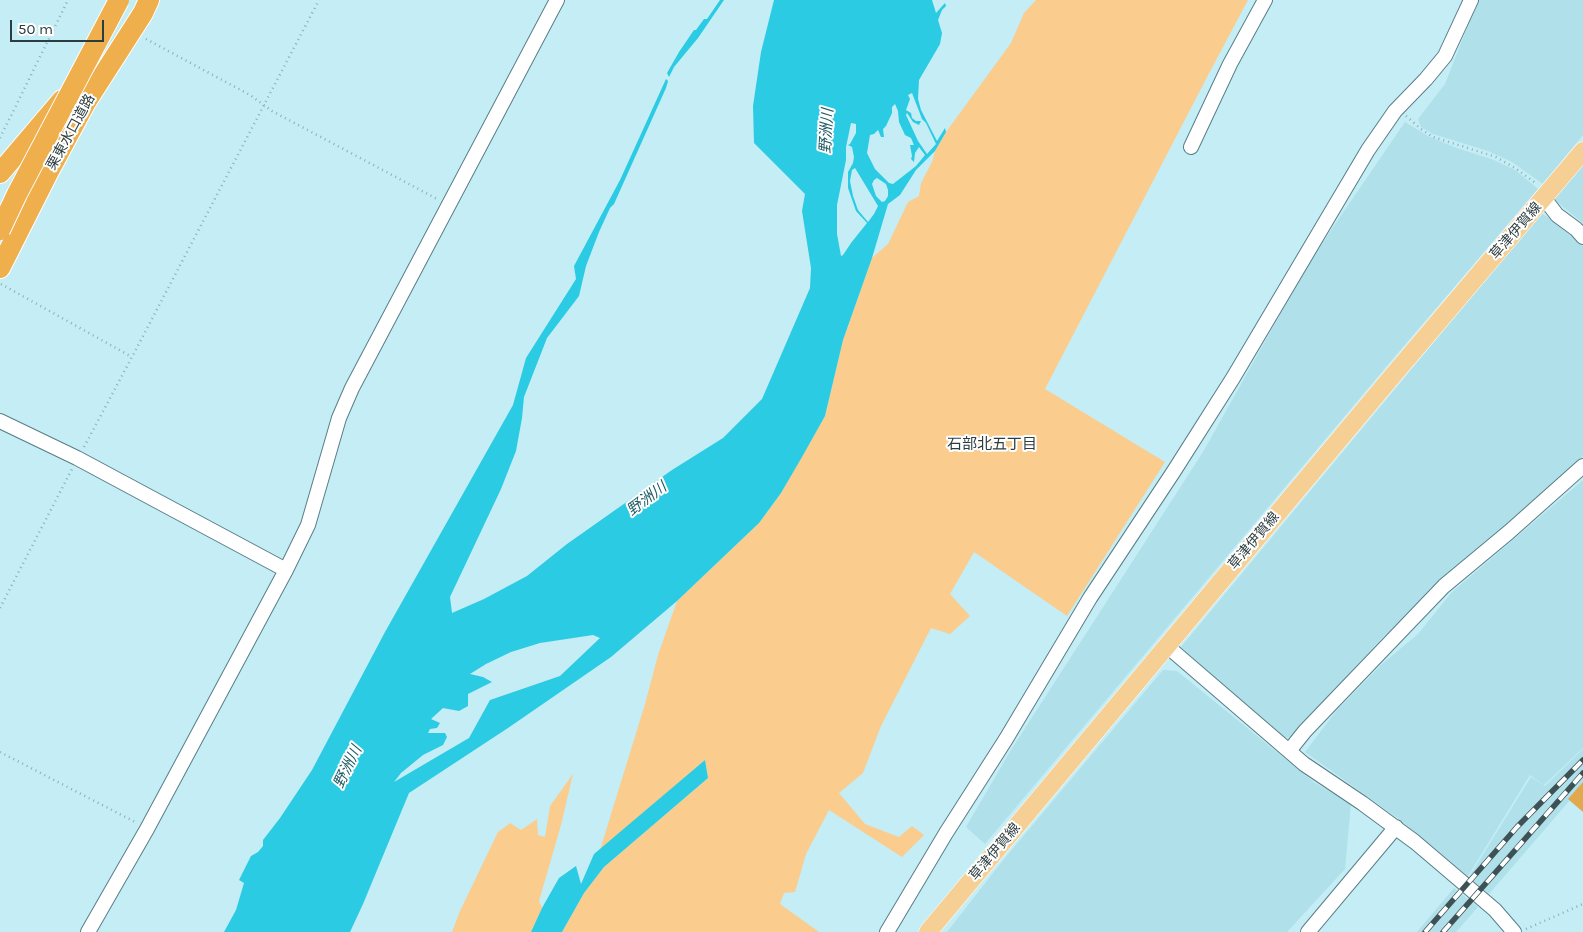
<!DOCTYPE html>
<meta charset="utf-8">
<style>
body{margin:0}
#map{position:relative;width:1583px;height:932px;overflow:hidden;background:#c4edf5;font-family:Karla,sans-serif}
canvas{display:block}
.scale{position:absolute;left:10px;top:20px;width:94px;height:22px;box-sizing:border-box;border:2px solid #2c3d40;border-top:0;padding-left:6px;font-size:15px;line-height:18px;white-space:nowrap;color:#2c3d40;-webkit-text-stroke:4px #fff;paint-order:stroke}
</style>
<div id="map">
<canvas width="1583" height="932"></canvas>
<div class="scale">50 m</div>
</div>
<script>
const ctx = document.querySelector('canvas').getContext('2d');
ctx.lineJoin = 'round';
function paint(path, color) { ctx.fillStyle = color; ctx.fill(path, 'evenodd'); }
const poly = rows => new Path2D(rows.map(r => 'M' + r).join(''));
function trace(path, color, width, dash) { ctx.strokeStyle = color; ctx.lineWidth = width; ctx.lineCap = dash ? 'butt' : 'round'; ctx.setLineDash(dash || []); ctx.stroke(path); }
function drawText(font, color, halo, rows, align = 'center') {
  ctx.font = font + ' Karla,"Noto Sans JP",sans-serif'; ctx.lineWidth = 4; ctx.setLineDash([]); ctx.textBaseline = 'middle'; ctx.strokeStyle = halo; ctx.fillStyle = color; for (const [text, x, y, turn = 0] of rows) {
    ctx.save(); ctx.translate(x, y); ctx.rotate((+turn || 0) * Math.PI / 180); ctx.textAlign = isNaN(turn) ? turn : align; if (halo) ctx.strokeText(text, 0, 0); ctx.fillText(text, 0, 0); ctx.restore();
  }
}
paint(poly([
 [1478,0,1583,0,1583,135,1543,184,1512,162,1488,151,1433,134,1421,127,1418,119,1445,84],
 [1405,122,1428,136,1454,147,1494,160,1515,170,1538,189,1391,361,985,844,966,827,1011,750,1203,452,1310,261],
 [1583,159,1583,223,1551,197],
 [1541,213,1551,219,1583,246,1583,456,1534,503,1385,635,1291,737,1284,738,1181,647],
 [1583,480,1583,748,1544,785,1530,775,1468,876,1399,819,1305,752,1337,710,1381,665,1418,634,1452,592],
 [1163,670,1177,671,1315,783,1351,803,1345,869,1287,932,947,932,1004,859],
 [1583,749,1583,785,1489,894,1469,877,1531,777,1545,786],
 [1454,888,1478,907,1456,932,1417,932]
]), '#b0e0ea');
paint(poly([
 [1036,0,1248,0,1205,81,1045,389,1165,462,1067,616,974,552,950,594,970,616,950,634,931,628,881,726,863,773,839,793,865,824,899,837,912,826,924,835,902,857,829,810,806,854,795,892,784,893,780,904,819,932,562,932,584,893,604,867,708,778,705,760,600,850,645,704,658,655,677,601,759,523,781,493,825,416,843,340,872,258,888,244,908,202,919,196,921,183,932,162,935,151,946,132,1011,43,1024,13],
 [573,774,561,825,539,901,542,908,531,932,452,932,460,911,498,832,510,823,521,830,537,819,538,835,545,837,550,806]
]), '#facd8e');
paint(poly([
 [1583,782,1583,812,1568,799]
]), '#e2a84d');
paint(poly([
 [720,0,724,0,698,38,674,67,669,77,667,73,679,52,694,30,696,30,704,19,707,19],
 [774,0,932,0,936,13,945,3,946,6,942,10,938,20,942,33,940,44,919,80,918,99,921,110,937,141,945,128,946,132,935,151,916,170,900,195,888,204,872,258,843,340,825,416,802,457,781,493,759,523,677,601,611,657,508,728,409,793,363,904,350,932,224,932,236,910,244,883,239,880,251,856,258,852,263,846,263,840,280,818,312,770,385,632,513,405,526,358,576,279,574,266,620,180,666,79,668,81,666,88,614,204,610,208,599,232,586,266,579,296,547,338,524,397,522,418,516,451,501,489,450,597,452,613,484,599,527,576,567,544,672,470,723,438,762,399,810,288,811,268,802,211,805,194,754,143,753,106,761,52],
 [912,93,922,119,926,123,936,144,927,154,918,141,906,115,907,113,913,122,919,125,921,121,916,121,912,118,911,113,906,110,910,99,908,95],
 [895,104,898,111,899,122,905,135,911,138,914,145,910,145,912,156,911,159,914,162,915,153,919,147,925,155,916,166,893,184,889,183,875,169,867,153,870,135,874,134,878,130,881,137,884,137,883,129,886,126,892,113,892,107],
 [851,123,856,124,856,133,850,144,848,145,852,147,854,157,853,163,848,172,848,188,856,211,867,223,851,243,843,255,841,256,837,234,837,205,846,160,846,147],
 [855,168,878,206,874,214,868,222,858,210,853,196,850,181,852,170],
 [877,178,886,184,888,190,888,196,885,201,882,202,876,196,872,184,874,180],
 [593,635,600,638,560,676,490,700,469,738,394,782,401,773,423,755,443,745,447,737,445,733,428,733,430,729,437,728,440,723,431,719,443,708,459,711,468,706,468,694,492,682,483,677,470,674,486,664,511,652,540,643],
 [705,760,708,778,604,867,584,893,562,932,531,932,542,908,559,878,576,866,581,884,594,854]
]), '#2acbe3');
const minor = poly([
 [1191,147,1230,64,1265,0],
 [1544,198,1557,215,1576,229,1583,237],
 [0,421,77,458,286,570],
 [1167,646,1304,764,1362,803,1415,842,1495,910,1514,932],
 [1289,751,1305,731,1444,586,1509,532,1583,466],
 [88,932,147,829,286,570,308,525,339,418,352,388,557,0],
 [887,932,946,833,1006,739,1090,598,1174,471,1233,378,1368,150,1395,111,1426,79,1445,56,1471,0],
 [1308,932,1396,827]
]);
const major = poly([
 [928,932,1384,386,1583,151]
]);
const highway = poly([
 [0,173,62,100],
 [0,268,49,171,86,102,143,13,149,0]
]);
trace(minor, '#587e86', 16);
trace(major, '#fff', 19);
trace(highway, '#fff', 22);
trace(poly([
 [146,39,250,95,272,111,439,200],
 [1406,116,1421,129,1433,137,1496,157,1515,168,1537,184],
 [0,138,68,0],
 [1,284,132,357],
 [84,447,132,357,319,0],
 [0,608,72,469],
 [0,752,137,823],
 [1526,929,1583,904]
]), '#8eaeb4', 2.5, [1, 4]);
trace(minor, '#fff', 14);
trace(major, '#f5cf94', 18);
trace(highway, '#eeaf4c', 20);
const rail = poly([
 [1425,932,1517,827,1583,760],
 [1443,932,1583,773]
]);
trace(rail, '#3e5255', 5.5);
trace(rail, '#fff', 4, [11]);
const highwayBridge = poly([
 [0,230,17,194,119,0]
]);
trace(highwayBridge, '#fff', 22, []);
trace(highwayBridge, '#eeaf4c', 20);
drawText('14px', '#2c3d40', '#fff', [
 ["栗東水口道路",71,132,-61],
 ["草津伊賀線",1516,231,-49],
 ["草津伊賀線",1254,541,-50],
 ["草津伊賀線",995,852,-50]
]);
drawText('italic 15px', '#1e5b65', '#fff', [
 ["野洲川",827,131,-87],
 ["野洲川",647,499,-37],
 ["野洲川",348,767,-64]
]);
drawText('15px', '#2c3d40', '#fff', [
 ["石部北五丁目",992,445]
]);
</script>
